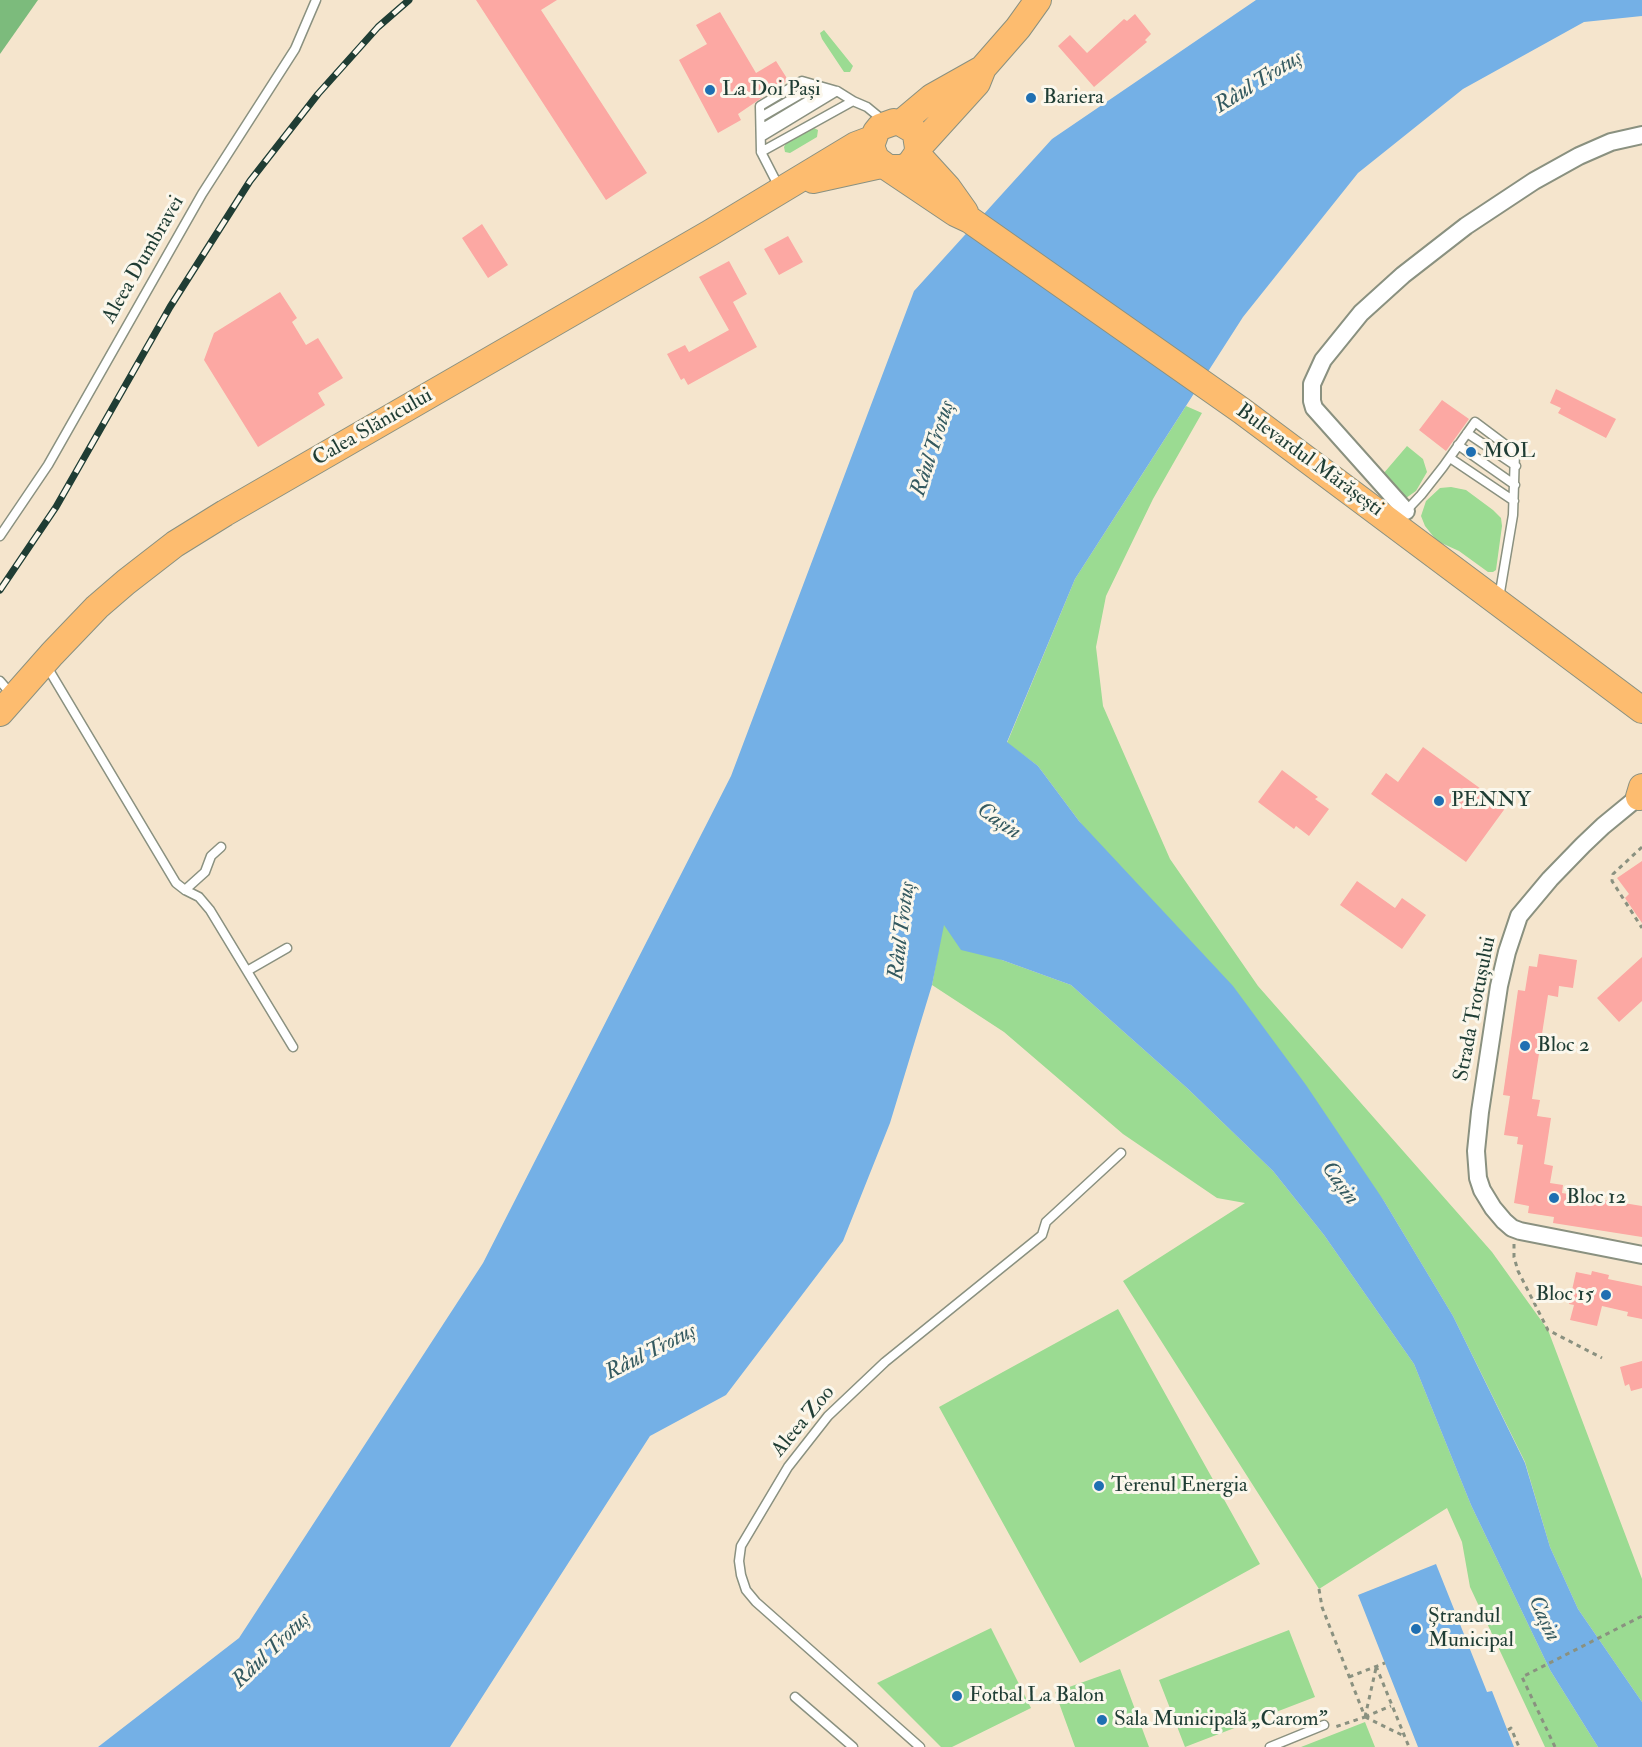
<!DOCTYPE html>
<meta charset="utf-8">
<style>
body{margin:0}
canvas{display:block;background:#f5e5cd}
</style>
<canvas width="1642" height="1747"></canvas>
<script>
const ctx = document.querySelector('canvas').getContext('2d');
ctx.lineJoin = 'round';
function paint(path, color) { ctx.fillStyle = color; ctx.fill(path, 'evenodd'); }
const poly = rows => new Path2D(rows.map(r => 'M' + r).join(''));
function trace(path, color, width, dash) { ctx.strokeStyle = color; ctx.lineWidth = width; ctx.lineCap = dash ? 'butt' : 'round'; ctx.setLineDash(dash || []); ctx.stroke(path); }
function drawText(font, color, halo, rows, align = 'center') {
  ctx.font = font + ' "IM FELL Double Pica",serif'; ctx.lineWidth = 6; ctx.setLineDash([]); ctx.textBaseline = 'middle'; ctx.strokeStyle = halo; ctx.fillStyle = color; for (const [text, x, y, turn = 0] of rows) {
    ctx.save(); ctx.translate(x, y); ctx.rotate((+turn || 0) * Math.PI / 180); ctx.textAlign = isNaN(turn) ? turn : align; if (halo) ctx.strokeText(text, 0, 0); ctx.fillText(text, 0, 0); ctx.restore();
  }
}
paint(poly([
 [824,30,853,66,850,72,844,72,822,39,820,33],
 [814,128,818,130,817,137,790,153,785,152,784,147,786,143],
 [1186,406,1202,413,1153,499,1106,596,1096,647,1103,706,1170,859,1258,986,1492,1252,1548,1330,1642,1579,1642,1702,1578,1609,1550,1547,1525,1462,1453,1316,1384,1201,1079,821,1038,766,1007,743,1075,579],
 [1407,446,1423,459,1427,472,1416,491,1406,498,1383,474],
 [1451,487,1466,490,1493,510,1501,518,1502,526,1496,570,1493,572,1488,572,1459,551,1437,541,1425,526,1421,516,1426,501,1440,488],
 [943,924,1002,960,1071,985,1187,1088,1273,1171,1324,1235,1414,1364,1471,1505,1550,1670,1598,1747,1545,1747,1470,1587,1462,1542,1447,1508,1319,1589,1123,1281,1245,1203,1217,1198,1123,1134,1004,1032,932,985],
 [1118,1309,1260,1564,1080,1663,939,1407],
 [991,1628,1031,1708,952,1747,941,1747,877,1683],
 [1289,1630,1315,1697,1185,1747,1159,1680],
 [1120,1669,1149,1747,1075,1747,1055,1692],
 [1365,1722,1375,1747,1301,1747]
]), '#9bdb92');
paint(poly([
 [0,0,38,0,0,54]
]), '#7cbb7c');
paint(poly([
 [1256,0,1642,0,1642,16,1584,22,1463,89,1358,173,1243,317,1075,579,1007,742,1038,766,1079,821,1233,986,1306,1085,1384,1201,1453,1316,1525,1463,1550,1547,1578,1609,1642,1702,1642,1747,1598,1747,1550,1670,1471,1505,1414,1364,1324,1235,1273,1171,1187,1088,1071,985,1002,960,961,950,944,925,932,985,890,1123,843,1241,726,1395,650,1436,450,1747,98,1747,239,1638,483,1263,731,776,914,291,1052,139],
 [1436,1564,1487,1692,1492,1691,1514,1747,1418,1747,1358,1595]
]), '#74b0e6');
paint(poly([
 [476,0,557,0,541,10,647,173,606,200],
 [720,12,756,73,776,61,788,80,738,114,741,120,718,133,679,60,707,44,696,25],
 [1135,14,1151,34,1145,40,1147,42,1094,87,1058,46,1070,35,1087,53,1124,19,1127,21],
 [482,224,508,265,488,278,462,238],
 [788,236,803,262,779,275,764,249],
 [729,261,747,294,733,302,757,347,688,385,684,378,681,380,667,354,685,345,689,352,729,330,699,277],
 [280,292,297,318,292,322,306,345,318,338,343,378,318,393,325,405,258,447,204,360,214,333],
 [1556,389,1616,419,1606,438,1558,413,1561,408,1550,403],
 [1442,400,1469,419,1446,451,1419,430],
 [1423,747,1506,807,1466,862,1371,794,1386,773,1398,782],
 [1282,770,1318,797,1315,799,1329,809,1309,836,1296,826,1294,829,1258,802],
 [1642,861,1642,923,1625,898,1629,894,1617,878],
 [1357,881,1395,908,1402,898,1426,915,1402,949,1340,905],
 [1539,954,1577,960,1573,988,1559,986,1558,997,1548,995,1532,1099,1540,1100,1537,1116,1551,1118,1544,1164,1553,1166,1550,1183,1563,1185,1562,1193,1642,1206,1642,1237,1553,1223,1554,1217,1528,1213,1529,1206,1514,1203,1523,1145,1517,1144,1518,1137,1504,1135,1510,1096,1503,1095,1518,990,1525,991,1529,966,1537,967],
 [1642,957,1642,1001,1619,1022,1597,998],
 [1592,1271,1609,1275,1608,1279,1642,1286,1642,1319,1627,1316,1628,1312,1602,1306,1597,1326,1570,1320,1574,1305,1569,1304,1576,1272,1591,1275],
 [1642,1361,1642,1388,1631,1391,1629,1384,1625,1386,1620,1367]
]), '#fca8a3');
const lane = poly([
 [761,117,816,85],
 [761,129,828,89],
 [761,137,837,91],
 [761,152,760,106,802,81,837,91,853,101],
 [779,187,761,152,853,101,867,107,884,121],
 [1467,433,1516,466],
 [1458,445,1515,485],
 [1450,458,1514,501],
 [1404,513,1421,495,1443,467,1475,422,1515,452,1513,515,1499,598],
 [0,536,48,465,202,194,295,49,316,0],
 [46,665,176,883,185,890,199,897,210,910,293,1047],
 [0,681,12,695],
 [185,890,205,872,211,856,221,847],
 [247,971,287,948],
 [795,1697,853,1747],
 [920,1747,756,1602,746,1590,741,1575,739,1561,741,1546,788,1467,828,1416,885,1362,1042,1235,1046,1222,1121,1153],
 [1270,1747,1324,1725]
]);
const street = poly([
 [1406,511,1314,408,1312,401,1312,384,1323,360,1361,313,1403,275,1466,226,1534,181,1579,156,1611,142,1642,135],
 [1642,794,1603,826,1583,845,1550,879,1519,916,1507,952,1499,986,1480,1112,1476,1151,1478,1178,1482,1190,1493,1208,1504,1221,1512,1228,1520,1231,1642,1255]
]);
const primary = poly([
 [901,123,932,97,980,70],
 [918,148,916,135,913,130,901,123,894,122,880,127,876,132,871,146,876,159,888,168,903,168,910,164,917,154,918,148,977,83,983,68,1018,28,1038,0],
 [917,154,948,188,965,212],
 [888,168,955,213,970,220,1242,411,1642,710],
 [813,180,881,165],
 [0,713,52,654,97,607,126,582,175,544,225,513,710,233,856,145,872,139],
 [1639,797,1642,787]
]);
trace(lane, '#8a9180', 11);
trace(street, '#8a9180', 20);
trace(primary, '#8a9180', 28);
trace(poly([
 [1642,847,1613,874,1612,881,1642,928],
 [1514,1244,1514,1257,1518,1271,1548,1330,1602,1358],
 [1319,1589,1322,1607,1365,1717,1335,1727],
 [1376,1666,1409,1747],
 [1349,1677,1385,1663],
 [1365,1717,1376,1668],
 [1365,1717,1404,1736],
 [1365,1717,1391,1706],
 [1508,1730,1511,1728,1519,1747],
 [1555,1747,1522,1677,1642,1616]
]), '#8a9180', 3, [4.5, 4.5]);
trace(lane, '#fff', 8);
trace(street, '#fff', 16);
trace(primary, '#fdbc6f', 26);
const rail = poly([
 [0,590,56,507,170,307,250,181,318,94,378,27,409,0]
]);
trace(rail, '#1f3d34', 7);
trace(rail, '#fbf7ec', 4.5, [14]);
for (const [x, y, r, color] of [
 [710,90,6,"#1f6fb2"],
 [1031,98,6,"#1f6fb2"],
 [1471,452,6,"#1f6fb2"],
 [1439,801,6,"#1f6fb2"],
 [1525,1046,6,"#1f6fb2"],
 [1554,1198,6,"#1f6fb2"],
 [1606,1295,6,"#1f6fb2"],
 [1099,1486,6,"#1f6fb2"],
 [1416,1629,6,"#1f6fb2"],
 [957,1696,6,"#1f6fb2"],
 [1102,1720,6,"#1f6fb2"]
]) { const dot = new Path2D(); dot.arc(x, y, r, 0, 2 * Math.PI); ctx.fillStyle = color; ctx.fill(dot); trace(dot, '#fbf7ec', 2); }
drawText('21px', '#1f3d34', '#fbf7ec', [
 ["La Doi Pași",722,90],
 ["Bariera",1043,98],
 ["MOL",1483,452],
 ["PENNY",1451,801],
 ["Bloc 2",1537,1046],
 ["Bloc 12",1566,1198],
 ["Bloc 15",1594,1295,"right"],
 ["Terenul Energia",1111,1486],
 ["Ștrandul",1428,1617],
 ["Municipal",1428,1641],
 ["Fotbal La Balon",969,1696],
 ["Sala Municipală „Carom”",1114,1720]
], 'left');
drawText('21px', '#1f3d34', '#fbf7ec', [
 ["Aleea Dumbravei",144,260,-60],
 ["Calea Slănicului",373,428,-30],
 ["Bulevardul Mărășești",1309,461,36],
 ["Strada Trotușului",1476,1009,-79],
 ["Aleea Zoo",804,1422,-50]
]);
drawText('italic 22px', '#345a60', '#fbf7ec', [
 ["Râul Trotuș",1259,83,-32],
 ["Râul Trotuș",934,449,-72],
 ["Cașin",998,822,34],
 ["Râul Trotuș",903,931,-83],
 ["Cașin",1339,1184,54],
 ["Râul Trotuș",651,1353,-27],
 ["Cașin",1543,1619,65],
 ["Râul Trotuș",272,1651,-44]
]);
</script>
